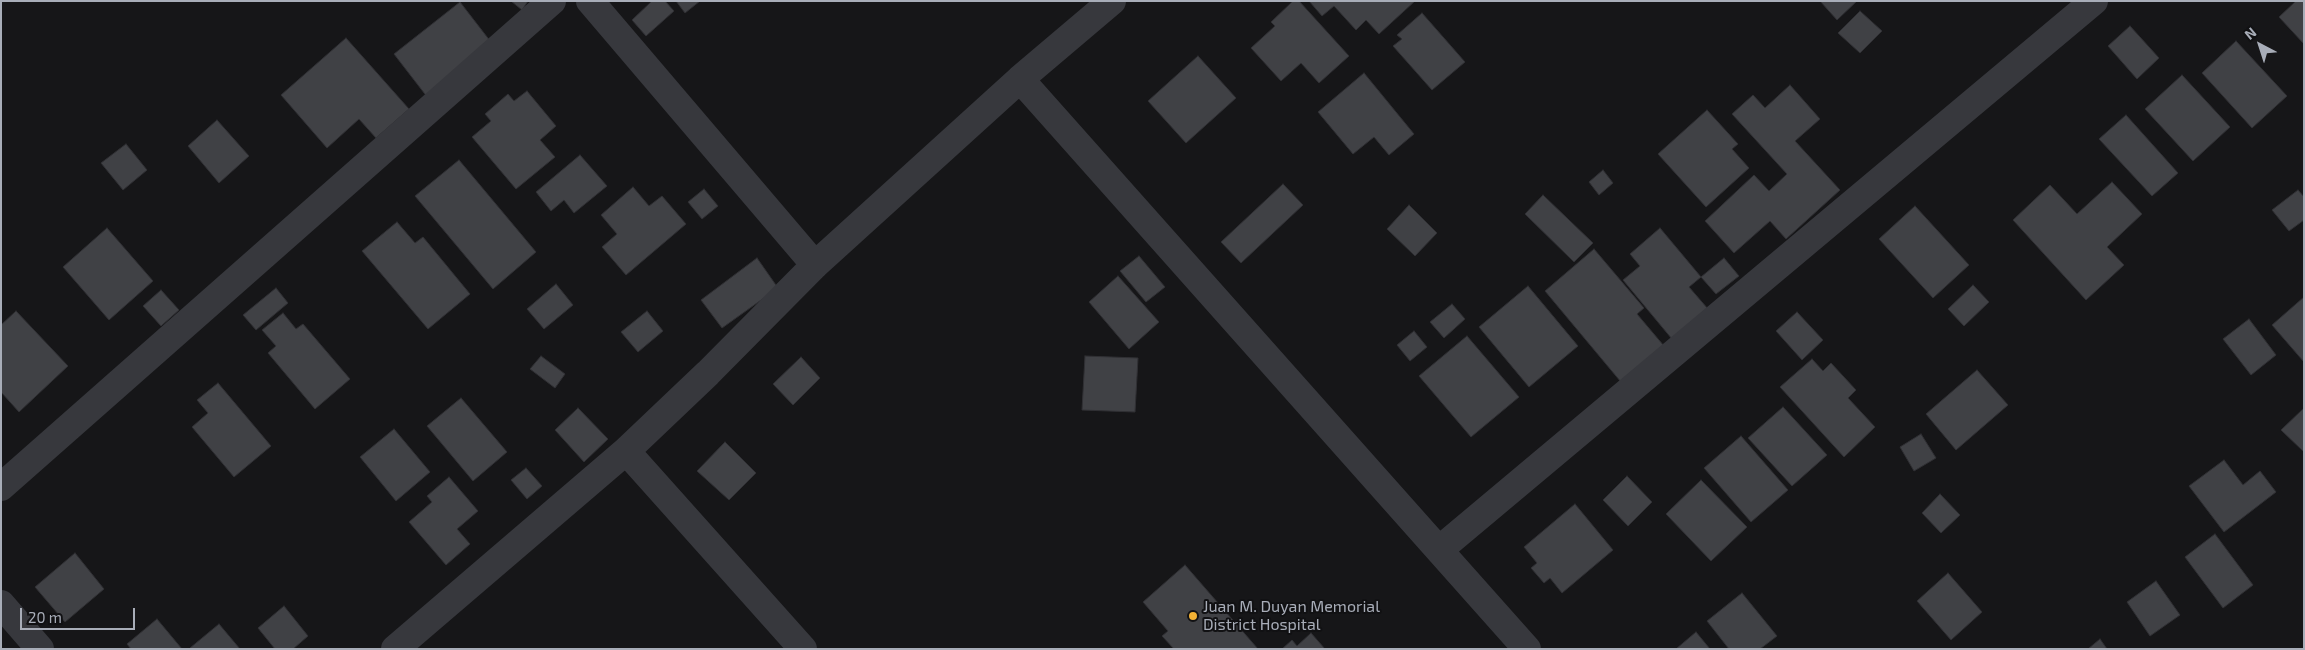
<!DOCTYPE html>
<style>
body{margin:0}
#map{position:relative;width:2305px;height:650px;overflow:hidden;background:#161618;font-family:"Exo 2",sans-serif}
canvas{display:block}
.frame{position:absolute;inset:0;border:2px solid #a8adb8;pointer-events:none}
.north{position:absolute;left:2235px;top:20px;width:50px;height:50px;-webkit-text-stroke:4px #111113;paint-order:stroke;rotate:320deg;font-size:14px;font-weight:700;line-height:20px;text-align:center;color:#a8adb8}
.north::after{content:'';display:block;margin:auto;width:18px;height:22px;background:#a8adb8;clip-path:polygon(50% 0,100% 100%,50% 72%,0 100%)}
.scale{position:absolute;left:20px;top:608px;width:115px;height:22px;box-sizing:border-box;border:2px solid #a8adb8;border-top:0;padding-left:6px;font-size:15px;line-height:18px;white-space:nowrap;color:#a8adb8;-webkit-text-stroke:4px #111113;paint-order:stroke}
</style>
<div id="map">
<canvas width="2305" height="650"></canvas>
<div class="frame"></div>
<div class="north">N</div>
<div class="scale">20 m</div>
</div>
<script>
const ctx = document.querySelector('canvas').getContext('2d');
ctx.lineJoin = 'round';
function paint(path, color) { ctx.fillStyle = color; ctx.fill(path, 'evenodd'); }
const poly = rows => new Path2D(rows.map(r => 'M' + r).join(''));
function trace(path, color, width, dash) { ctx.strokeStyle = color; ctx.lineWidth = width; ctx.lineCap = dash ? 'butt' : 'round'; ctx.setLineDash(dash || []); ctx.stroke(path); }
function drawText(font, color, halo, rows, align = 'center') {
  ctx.font = font + ' "Exo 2",sans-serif'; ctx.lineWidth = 4; ctx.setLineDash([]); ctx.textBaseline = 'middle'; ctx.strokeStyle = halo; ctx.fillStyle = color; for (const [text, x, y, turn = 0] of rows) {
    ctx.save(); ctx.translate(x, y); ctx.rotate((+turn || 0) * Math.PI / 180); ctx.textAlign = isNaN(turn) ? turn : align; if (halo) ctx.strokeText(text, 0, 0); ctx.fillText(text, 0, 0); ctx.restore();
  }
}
const building = poly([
 [511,1,528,1,522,10,511,1],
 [652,1,665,1,674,11,646,36,632,20,652,1],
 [676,1,700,1,685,13,676,1],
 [1293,1,1299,1,1349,56,1319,83,1301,63,1281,81,1251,48,1275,26,1271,22,1293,1],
 [1309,1,1415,1,1379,34,1366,20,1356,30,1334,6,1322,16,1309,1],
 [1820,1,1857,1,1837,20,1820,1],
 [2296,1,2304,1,2304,44,2279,17,2296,1],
 [460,2,494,46,428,98,394,54,460,2],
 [1860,11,1882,31,1860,53,1838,33,1860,11],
 [1422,13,1465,62,1432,90,1393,46,1402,39,1397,35,1422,13],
 [2130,26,2159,58,2137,79,2108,46,2130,26],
 [346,38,409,109,376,138,359,119,327,148,281,95,346,38],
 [2236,41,2287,96,2252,128,2202,73,2236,41],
 [1198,56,1236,98,1186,143,1148,101,1198,56],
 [1364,73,1414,134,1389,155,1374,137,1353,154,1318,112,1364,73],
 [2182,75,2230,127,2193,161,2145,109,2182,75],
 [1790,85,1820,119,1795,141,1840,190,1786,239,1770,221,1734,253,1705,221,1754,175,1769,191,1787,174,1732,114,1753,95,1765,108,1790,85],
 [527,91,556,126,540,140,555,157,516,189,472,137,491,121,485,114,508,94,514,101,527,91],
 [1707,110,1738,144,1732,149,1749,168,1706,207,1658,154,1707,110],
 [2126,115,2178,173,2152,196,2099,139,2126,115],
 [217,120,249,156,219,183,188,146,217,120],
 [126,144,147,170,123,190,101,163,126,144],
 [580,155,607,186,574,213,564,200,551,211,536,192,580,155],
 [459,160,536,252,493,289,415,196,459,160],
 [1603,170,1613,183,1599,195,1589,182,1603,170],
 [2112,182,2142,214,2107,247,2124,265,2086,300,2013,220,2050,185,2077,214,2112,182],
 [1283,184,1303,205,1241,263,1221,242,1283,184],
 [633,187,649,206,662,196,686,224,626,275,602,247,617,234,601,215,633,187],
 [704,189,718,206,702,219,688,202,704,189],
 [2298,190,2304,197,2304,220,2289,231,2272,210,2298,190],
 [1543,195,1593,243,1574,262,1525,214,1543,195],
 [1409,205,1437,233,1415,256,1387,229,1409,205],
 [1915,206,1969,265,1933,298,1879,239,1915,206],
 [397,222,415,243,423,237,470,294,428,329,362,251,397,222],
 [107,228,153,281,109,320,63,267,107,228],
 [1660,228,1701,277,1689,287,1708,309,1672,339,1623,280,1640,266,1630,254,1660,228],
 [1594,249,1644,308,1637,314,1664,346,1621,382,1545,291,1594,249],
 [1139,256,1165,287,1146,302,1120,271,1139,256],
 [757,258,778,288,722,328,701,300,757,258],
 [1724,258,1739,276,1716,294,1701,277,1724,258],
 [1118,276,1159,322,1129,349,1089,302,1118,276],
 [556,284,573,305,544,329,527,309,556,284],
 [1973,285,1989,302,1964,326,1948,309,1973,285],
 [1528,286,1578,346,1529,387,1479,327,1528,286],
 [276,288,288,303,256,330,243,315,276,288],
 [161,290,179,310,161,326,143,306,161,290],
 [2304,297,2304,362,2272,325,2304,297],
 [1452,304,1465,319,1444,338,1430,322,1452,304],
 [16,311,68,366,19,412,1,392,1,325,16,311],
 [647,311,663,331,638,352,621,332,647,311],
 [1797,312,1823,340,1802,360,1776,331,1797,312],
 [283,313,296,329,303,324,350,379,315,409,268,353,276,346,262,330,283,313],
 [2249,319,2276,355,2251,375,2223,339,2249,319],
 [1414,331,1427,347,1410,361,1397,345,1414,331],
 [1467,336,1519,397,1471,437,1419,376,1467,336],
 [541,356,565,374,555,388,530,369,541,356],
 [1085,356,1138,358,1135,412,1082,410,1085,356],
 [801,357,820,378,793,405,773,384,801,357],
 [1812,359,1823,371,1831,363,1856,390,1848,398,1875,427,1844,457,1780,387,1812,359],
 [1977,370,2008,405,1956,450,1926,414,1977,370],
 [218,383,271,446,234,477,192,427,208,413,197,400,218,383],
 [461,398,507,452,473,481,427,426,461,398],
 [1783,407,1827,455,1792,486,1748,438,1783,407],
 [578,408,608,439,584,462,555,430,578,408],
 [2304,408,2304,452,2281,430,2304,408],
 [394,429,430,472,396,501,360,457,394,429],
 [1921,434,1936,458,1914,471,1900,447,1921,434],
 [1741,436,1788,490,1751,522,1704,468,1741,436],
 [725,442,756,473,729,500,697,471,725,442],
 [2224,460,2243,485,2260,471,2276,492,2224,532,2189,486,2224,460],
 [526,468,542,486,527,499,511,480,526,468],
 [1627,476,1652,502,1628,526,1603,500,1627,476],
 [449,477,478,511,457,529,470,544,446,565,409,522,432,502,427,496,449,477],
 [1701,480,1747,527,1711,561,1666,514,1701,480],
 [1940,494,1960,515,1941,533,1922,513,1940,494],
 [1575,504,1613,550,1562,593,1550,578,1544,583,1531,568,1537,563,1524,547,1575,504],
 [2215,534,2253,585,2223,608,2185,557,2215,534],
 [75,553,104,589,65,622,35,587,75,553],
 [1185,565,1258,649,1174,649,1162,636,1168,631,1143,602,1185,565],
 [1948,573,1982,612,1951,640,1917,601,1948,573],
 [2156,581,2180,615,2150,636,2127,602,2156,581],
 [1742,593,1777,636,1760,649,1729,649,1707,621,1742,593],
 [284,606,308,636,293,649,275,649,258,628,284,606],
 [157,619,182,649,131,649,127,644,157,619],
 [219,624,240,649,190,649,190,648,219,624],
 [1696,632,1710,649,1676,649,1696,632],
 [1311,633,1325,649,1282,649,1292,640,1297,646,1311,633],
 [2100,639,2107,649,2088,649,2100,639]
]);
paint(building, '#404145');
trace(building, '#303034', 1);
trace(poly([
 [590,1,815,265],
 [1020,79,1527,649],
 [626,451,803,649],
 [1,487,552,1],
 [1439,550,2094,1],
 [1,604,40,649],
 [395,649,626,451,708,373,815,265,1020,79,1112,1]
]), '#37383d', 28);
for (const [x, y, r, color] of [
 [1193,616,5,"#f2b134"]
]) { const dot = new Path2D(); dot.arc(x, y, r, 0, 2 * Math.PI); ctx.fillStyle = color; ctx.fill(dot); trace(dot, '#111113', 2); }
drawText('16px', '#a8adb8', '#111113', [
 ["Juan M. Duyan Memorial",1203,607],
 ["District Hospital",1203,625]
], 'left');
</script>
